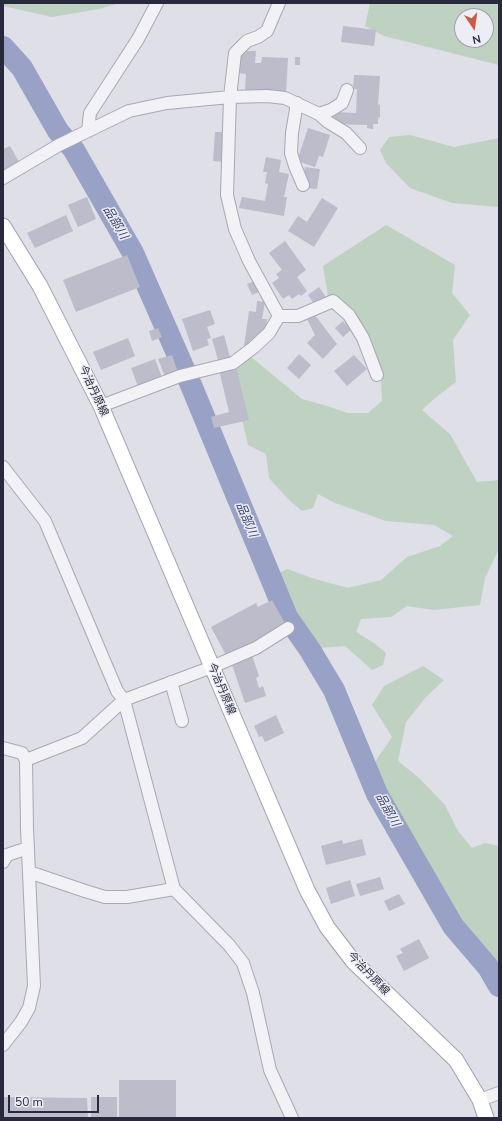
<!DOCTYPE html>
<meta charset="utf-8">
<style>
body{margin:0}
#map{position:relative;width:502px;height:1121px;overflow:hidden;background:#dedfe7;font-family:"Nunito Sans",sans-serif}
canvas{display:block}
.frame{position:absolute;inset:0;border:4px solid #28293d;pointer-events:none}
.north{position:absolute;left:454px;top:8px;width:40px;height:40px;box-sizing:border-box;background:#edeef5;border:1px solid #9e9fab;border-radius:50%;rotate:167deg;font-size:11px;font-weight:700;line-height:16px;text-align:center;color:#28293d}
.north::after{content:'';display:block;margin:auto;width:14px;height:18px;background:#c85e47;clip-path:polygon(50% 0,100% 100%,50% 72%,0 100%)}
.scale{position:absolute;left:8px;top:1095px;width:91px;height:18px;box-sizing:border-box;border:2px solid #28293d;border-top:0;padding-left:5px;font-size:12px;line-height:14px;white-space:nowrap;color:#28293d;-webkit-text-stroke:3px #edeef5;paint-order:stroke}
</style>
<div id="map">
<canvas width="502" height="1121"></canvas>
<div class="frame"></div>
<div class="north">N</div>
<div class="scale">50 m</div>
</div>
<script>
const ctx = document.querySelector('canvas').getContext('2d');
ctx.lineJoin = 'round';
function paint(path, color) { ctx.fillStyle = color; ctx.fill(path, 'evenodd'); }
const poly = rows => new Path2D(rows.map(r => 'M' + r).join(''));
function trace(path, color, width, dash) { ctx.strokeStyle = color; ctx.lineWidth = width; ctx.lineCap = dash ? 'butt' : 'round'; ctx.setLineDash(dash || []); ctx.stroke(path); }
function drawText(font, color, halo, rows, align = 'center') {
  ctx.font = font + ' "Nunito Sans","Noto Sans JP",sans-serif'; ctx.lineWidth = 3; ctx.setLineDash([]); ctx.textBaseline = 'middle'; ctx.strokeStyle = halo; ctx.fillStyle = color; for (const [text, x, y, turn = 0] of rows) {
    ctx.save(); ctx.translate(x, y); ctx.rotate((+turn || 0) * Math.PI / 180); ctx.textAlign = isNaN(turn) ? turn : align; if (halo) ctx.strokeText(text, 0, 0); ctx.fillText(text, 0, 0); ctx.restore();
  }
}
paint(poly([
 [3,3,120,3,99,9,52,17,3,6],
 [370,3,499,3,499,65,384,36,365,26],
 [462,16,486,16,486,40,462,40],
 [410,135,454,147,499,138,499,207,452,203,410,188,386,163,380,150,389,137],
 [386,225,455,265,452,293,470,315,453,340,456,382,435,398,422,410,450,434,477,482,499,480,499,549,485,578,480,605,434,610,407,606,391,617,361,619,356,632,374,643,386,653,383,665,372,670,345,646,320,648,291,615,275,575,287,569,315,579,348,588,381,580,407,557,440,546,453,536,434,525,386,521,335,503,318,494,313,508,302,511,288,499,269,478,266,454,248,445,238,402,234,369,251,357,302,399,327,406,348,413,368,413,382,401,381,380,371,340,330,308,323,266],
 [423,666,444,680,426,697,406,722,398,761,418,777,445,805,458,831,472,848,485,843,499,846,499,973,466,934,384,793,373,765,392,737,372,705,384,686]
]), '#bfd1c1');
trace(poly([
 [3,47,22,68,58,131,74,150,133,253,191,385,287,617,310,650,334,690,377,794,453,926,488,967,499,986]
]), '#9aa1c6', 22);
paint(poly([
 [343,26,376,30,374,46,341,42],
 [243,51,256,51,255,63,261,63,262,57,288,58,286,93,245,91,246,74,238,73,239,52],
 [295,57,300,57,300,65,295,65],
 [354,75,380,76,378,105,380,104,380,118,378,117,378,124,373,124,373,129,367,128,367,125,334,124,335,112,356,113,357,89,353,89],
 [308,128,330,135,323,157,319,156,315,167,297,161],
 [215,132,226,132,225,162,213,161],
 [10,146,19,162,3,171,3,149],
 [266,157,281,160,279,172,289,174,284,197,287,197,284,216,239,208,242,197,265,201,268,184,265,183,267,172,263,172],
 [305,167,320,169,317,189,305,188,303,179],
 [87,197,96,219,78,227,68,205],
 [322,198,338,208,314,247,288,231,298,216,307,222],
 [66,215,73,231,35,248,27,233],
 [285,241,306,270,297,277,307,291,301,296,299,294,292,299,289,295,283,299,272,283,279,278,276,274,282,270,269,253],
 [127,255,140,287,76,312,63,280],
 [255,281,259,292,252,295,247,284],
 [319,287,326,297,315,305,308,295],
 [257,301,265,302,262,319,267,319,265,335,252,348,244,346,249,311,256,312],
 [210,310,215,324,207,327,211,338,207,339,209,345,193,351,182,319],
 [314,314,337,344,323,359,307,343,315,335,307,319],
 [343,321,351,330,343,337,335,328],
 [158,328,162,337,152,341,149,331],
 [224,335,230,357,218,360,212,339],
 [128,338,135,356,101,370,93,352],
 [299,354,311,365,299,379,287,368],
 [172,355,178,372,165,377,158,359],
 [354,355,367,369,347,386,334,371],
 [155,359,163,380,139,389,131,368],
 [236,366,249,420,214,428,211,417,229,412,219,370],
 [272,600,286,625,227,657,211,627,256,603,258,607],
 [252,655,259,676,256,678,259,688,263,686,266,696,245,703,231,662],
 [276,715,284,733,265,742,262,736,259,737,254,726],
 [362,839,366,855,326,865,321,846,342,840,343,844],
 [380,877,384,889,360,896,356,884],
 [350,880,355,896,331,904,326,888],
 [399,894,405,904,389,911,384,901],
 [419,939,429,958,404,971,396,956,403,953,400,949],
 [119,1080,176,1080,176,1118,119,1118],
 [3,1097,87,1098,88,1118,4,1118],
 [91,1097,117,1097,117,1118,91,1118]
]), '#bcbcca');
const minor = poly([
 [279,3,267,31,258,37,247,41,235,53,230,97,267,96,285,98,319,114,331,110,342,103,347,90],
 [297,103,292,133,291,153,295,166,303,185],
 [319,114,328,122,346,133,360,148],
 [88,131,90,113,138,39,157,3],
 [3,178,59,145,129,111,167,103,230,97,227,195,235,229,249,261,279,316,269,333,254,347,233,363,180,376,101,406],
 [279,316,298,316,333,301,349,315,363,338,377,375],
 [3,467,45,521,117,691,124,700,174,889,229,945,243,963,253,993,270,1070,292,1118],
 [171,682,182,721],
 [3,748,22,753,26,760,27,828,34,986,29,1008,21,1022,3,1045],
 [26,760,82,738,124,700,212,667,256,648,288,628],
 [3,862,7,855,28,848],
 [29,872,85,891,105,897,127,897,174,889],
 [480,1100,499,1093]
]);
const major = poly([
 [3,226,40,286,101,406,307,890,327,927,353,961,456,1060,480,1100,486,1118]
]);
trace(minor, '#a7a8b4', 14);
trace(major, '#9e9fb2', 17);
trace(minor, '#f1f1f6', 12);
trace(major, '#fff', 15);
drawText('11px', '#28293d', '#edeef5', [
 ["今治丹原線",93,391,65],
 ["今治丹原線",221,689,67],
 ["今治丹原線",368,974,46]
]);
drawText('italic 12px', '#343b6f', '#edeef5', [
 ["品部川",115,223,59],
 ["品部川",246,520,67],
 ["品部川",387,810,61]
]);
</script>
